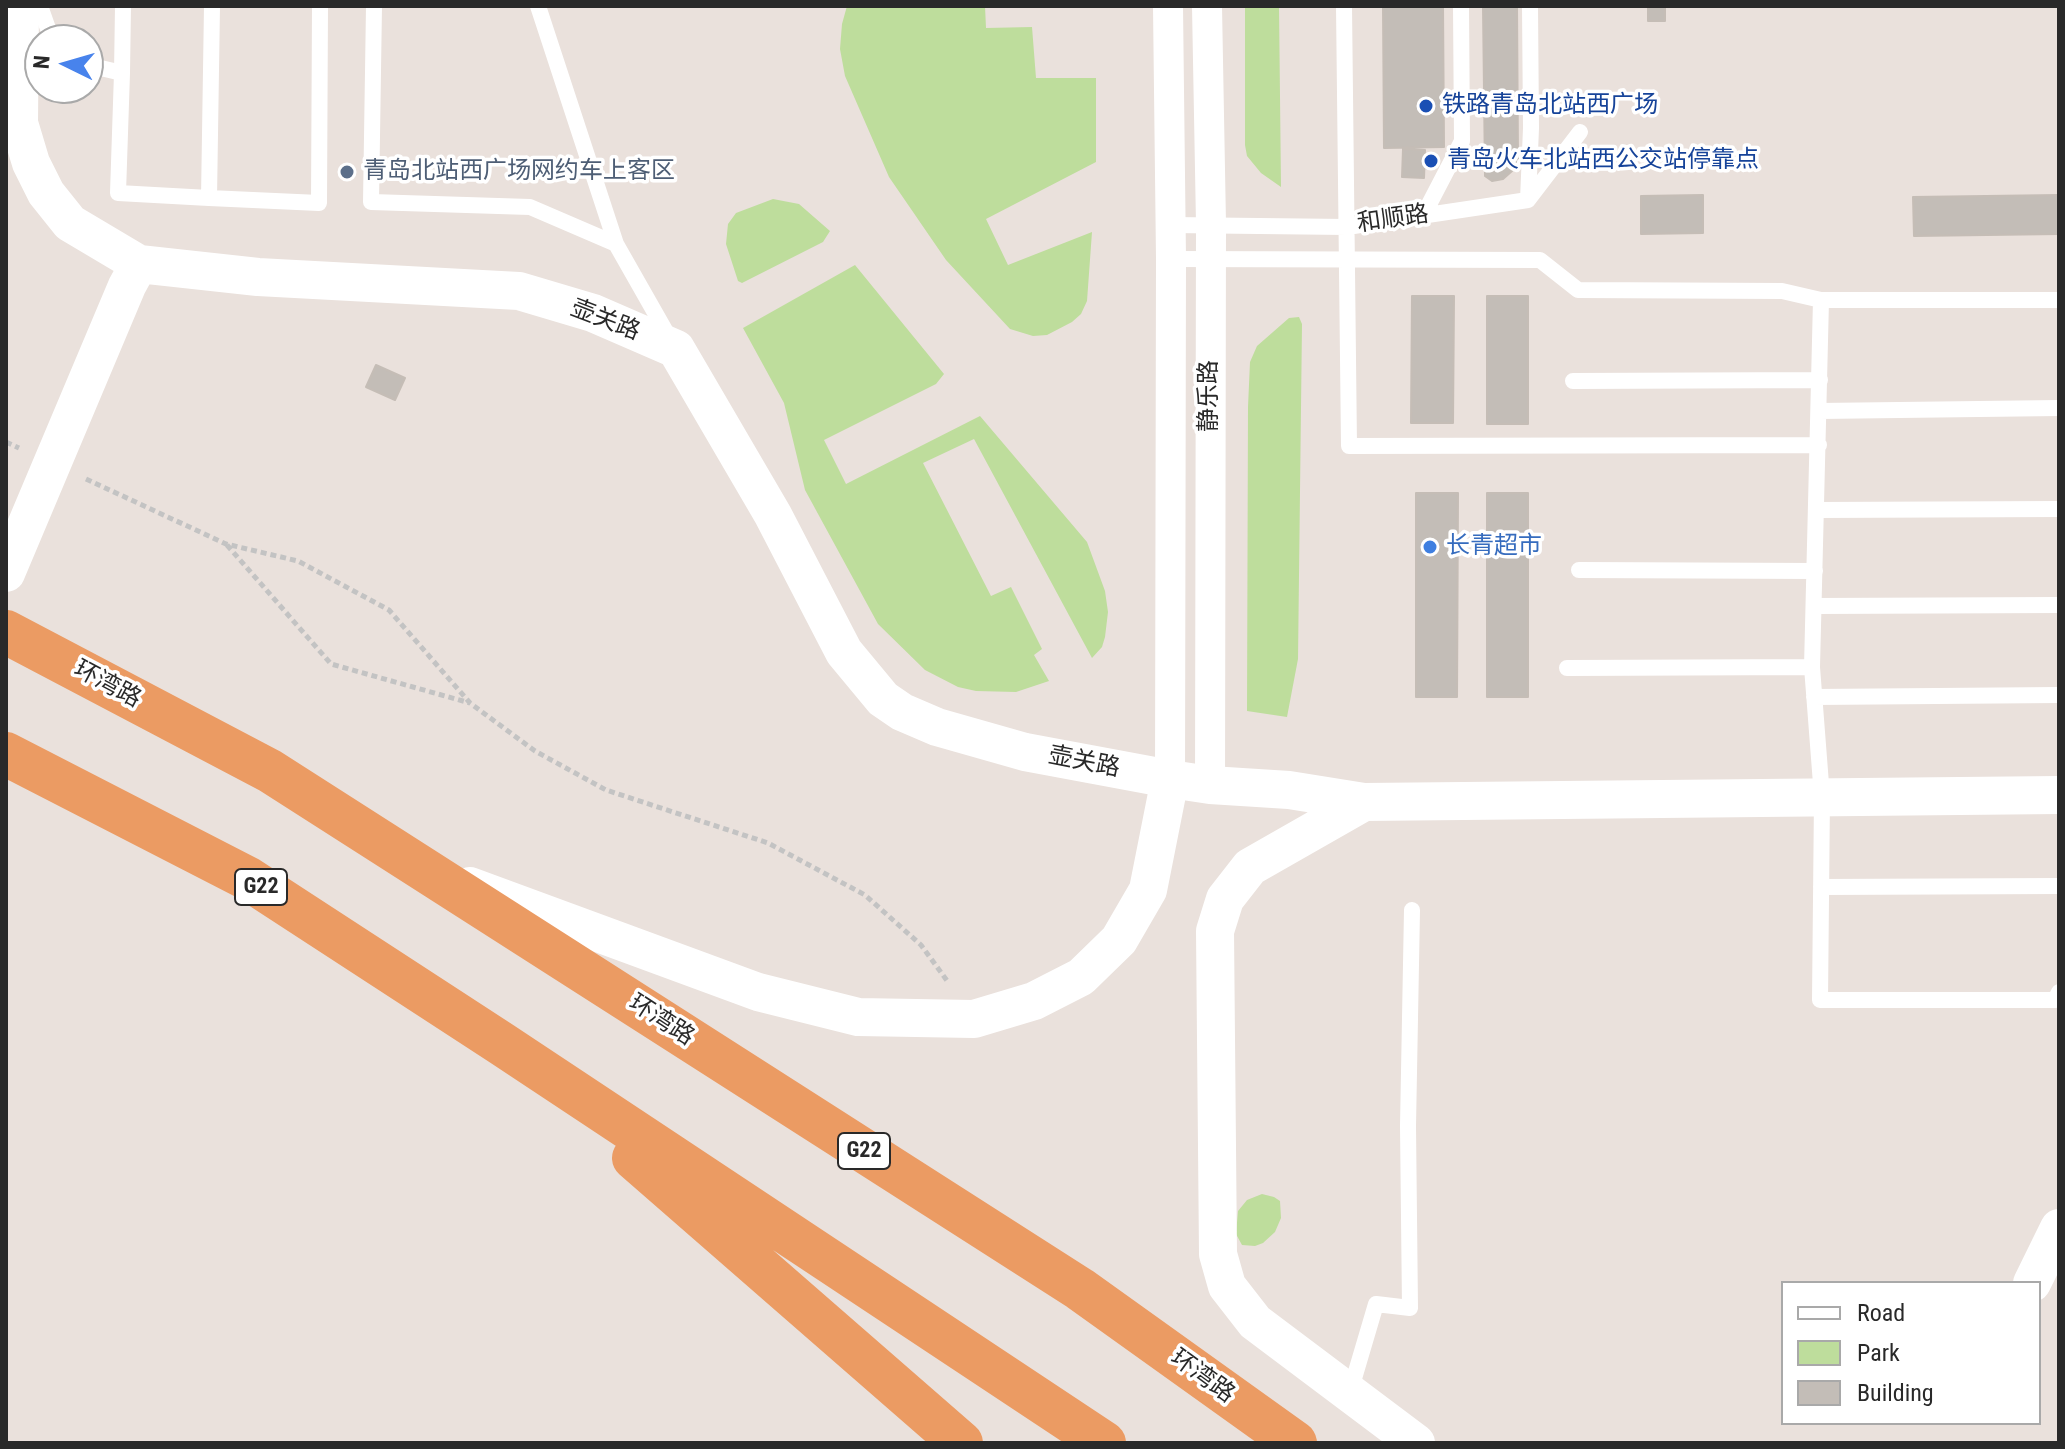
<!DOCTYPE html>
<meta charset="utf-8">
<style>
body{margin:0}
#map{position:relative;width:2065px;height:1449px;overflow:hidden;background:#eae1dc;font-family:"Roboto Condensed",sans-serif}
canvas{display:block}
.frame{position:absolute;inset:0;border:8px solid #292929;pointer-events:none}
.legend{position:absolute;left:1781px;top:1281px;width:260px;height:144px;box-sizing:border-box;background:#fff;border:2px solid #a9a9a9;margin:0;padding:10px 14px;list-style:none;font-size:24px;color:#292929}
.legend li{display:flex;align-items:center;gap:16px;height:40px}
.legend b{width:40px;border:2px solid #a9a9a9}
.north{position:absolute;left:24px;top:24px;width:80px;height:80px;box-sizing:border-box;background:#fff;border:2px solid #a9a9a9;border-radius:50%;rotate:275deg;font-size:22px;font-weight:700;line-height:32px;text-align:center;color:#292929}
.north::after{content:'';display:block;margin:auto;width:28px;height:36px;background:#4883ec;clip-path:polygon(50% 0,100% 100%,50% 72%,0 100%)}
</style>
<div id="map">
<canvas width="2065" height="1449"></canvas>
<div class="frame"></div>
<ul class="legend">
<li><b style="height:10px;background:#fff"></b>Road</li>
<li><b style="height:22px;background:#bedd9c"></b>Park</li>
<li><b style="height:22px;background:#c3bdb7"></b>Building</li>
</ul>
<div class="north">N</div>
</div>
<script>
const ctx = document.querySelector('canvas').getContext('2d');
ctx.lineJoin = 'round';
function paint(path, color) { ctx.fillStyle = color; ctx.fill(path, 'evenodd'); }
const poly = rows => new Path2D(rows.map(r => 'M' + r).join(''));
function trace(path, color, width, dash) { ctx.strokeStyle = color; ctx.lineWidth = width; ctx.lineCap = dash ? 'butt' : 'round'; ctx.setLineDash(dash || []); ctx.stroke(path); }
function drawText(font, color, halo, rows, align = 'center') {
  ctx.font = font + ' "Roboto Condensed","Noto Sans SC",sans-serif'; ctx.lineWidth = 7; ctx.setLineDash([]); ctx.textBaseline = 'middle'; ctx.strokeStyle = halo; ctx.fillStyle = color; for (const [text, x, y, turn = 0] of rows) {
    ctx.save(); ctx.translate(x, y); ctx.rotate((+turn || 0) * Math.PI / 180); ctx.textAlign = isNaN(turn) ? turn : align; if (halo) ctx.strokeText(text, 0, 0); ctx.fillText(text, 0, 0); ctx.restore();
  }
}
paint(poly([
 [847,6,985,6,986,28,1032,27,1036,78,1096,78,1096,162,986,219,1008,265,1092,232,1087,301,1081,314,1072,322,1047,335,1033,336,1010,329,946,260,889,177,845,76,840,49,842,24],
 [1245,6,1279,6,1281,187,1261,173,1247,156,1245,145],
 [773,199,799,204,830,231,823,242,742,283,738,281,726,244,728,224,736,213],
 [855,265,944,374,936,384,824,440,846,484,980,416,1087,542,1105,591,1108,612,1105,637,1102,647,1092,658,974,439,923,463,991,596,1011,587,1042,649,1034,655,1049,681,1016,692,976,691,958,687,925,670,878,624,805,490,784,403,743,328],
 [1299,317,1302,324,1298,659,1287,717,1247,711,1248,407,1250,362,1257,346,1289,318],
 [1262,1194,1274,1197,1280,1201,1281,1218,1275,1232,1263,1243,1255,1246,1242,1245,1236,1234,1238,1211,1247,1200]
]), '#bedd9c');
const building = poly([
 [1383,6,1443,6,1444,147,1384,148,1383,6],
 [1483,6,1517,6,1518,160,1512,171,1503,179,1492,181,1485,176,1483,6],
 [1648,6,1665,6,1665,21,1648,21,1648,6],
 [1403,149,1425,150,1424,178,1402,177,1403,149],
 [1703,195,1703,233,1641,234,1641,196,1703,195],
 [2059,195,2059,234,1914,236,1913,197,2059,195],
 [1412,296,1454,296,1453,423,1411,423,1412,296],
 [1487,296,1528,296,1528,424,1487,424,1487,296],
 [376,365,405,378,395,400,366,387,376,365],
 [1416,493,1458,493,1457,697,1416,697,1416,493],
 [1487,493,1528,493,1528,697,1487,697,1487,493]
]);
paint(building, '#c3bdb7');
trace(building, '#c5bdb6', 2);
trace(poly([
 [6,442,19,448],
 [86,479,226,544,298,561,389,610,470,703,535,751,606,790,768,843,865,895,921,945,948,982],
 [227,545,331,664,470,703]
]), '#c3c3c3', 5, [6, 4]);
trace(poly([
 [40,6,52,40],
 [374,6,371,202,530,207,616,244,670,339],
 [538,6,616,244],
 [1344,6,1349,446,1819,445],
 [88,65,122,73,123,6],
 [122,73,118,193,209,198,212,6],
 [209,198,319,203,320,6],
 [1528,200,1531,128,1530,6],
 [1423,216,1462,141,1461,6],
 [1171,225,1347,227,1528,200,1580,132],
 [1171,259,1540,260,1578,290,1782,291,1821,300,1812,667,1822,797,1820,1000,2055,1000,2059,992],
 [1821,300,2059,300],
 [1573,381,1820,380],
 [1819,411,2059,408],
 [1817,510,2059,509],
 [1579,570,1815,571],
 [1815,606,2059,605],
 [1567,668,1812,667],
 [1814,697,2059,695],
 [1821,887,2059,886],
 [1350,1392,1376,1304,1410,1308,1408,1126,1412,910]
]), '#fff', 16);
trace(poly([
 [1168,6,1171,259,1170,779],
 [1207,6,1211,224,1210,785]
]), '#fff', 30);
trace(poly([
 [20,6,19,123,31,163,46,193,70,223,139,264,258,277,519,291,593,313,676,349,773,515,844,652,883,699,902,712,937,727,1025,752,1170,779,1210,785,1289,790,1364,802,2059,795],
 [6,573,127,286,139,264],
 [1364,802,1250,867,1225,899,1215,931,1218,1254,1227,1286,1255,1322,1416,1443],
 [470,886,758,992,858,1017,974,1019,1034,1001,1081,977,1119,940,1148,890,1170,779],
 [2032,1283,2059,1228]
]), '#fff', 38);
trace(poly([
 [6,632,270,771,1080,1289,1295,1443],
 [6,754,247,878,502,1044,1104,1443],
 [634,1158,961,1443]
]), '#eb9b63', 44);
for (const [x, y, r, color] of [
 [1426,106,8,"#1a4fb4"],
 [1431,161,8,"#1a4fb4"],
 [347,172,8,"#5c6f8a"],
 [1430,547,8,"#3f7fe0"]
]) { const dot = new Path2D(); dot.arc(x, y, r, 0, 2 * Math.PI); ctx.fillStyle = color; ctx.fill(dot); trace(dot, '#fff', 3); }
for (const [x, y, w] of [
 [261,887,52],
 [864,1151,52]
]) { const box = new Path2D(); box.roundRect(x - w / 2, y - 18, w, 36, 6); ctx.fillStyle = '#fff'; ctx.fill(box); trace(box, '#292929', 2); }
drawText('bold 22px', '#292929', null, [
 ["G22",261,887],
 ["G22",864,1151]
]);
drawText('24px', '#164399', '#fff', [
 ["铁路青岛北站西广场",1442,106],
 ["青岛火车北站西公交站停靠点",1447,161]
], 'left');
drawText('24px', '#4e5e75', '#fff', [
 ["青岛北站西广场网约车上客区",363,172]
], 'left');
drawText('24px', '#292929', '#fff', [
 ["和顺路",1393,220,-8],
 ["壶关路",605,321,21],
 ["静乐路",1210,396,-90],
 ["环湾路",107,685,28],
 ["壶关路",1084,763,11],
 ["环湾路",661,1021,33],
 ["环湾路",1202,1377,36]
]);
drawText('24px', '#366cbe', '#fff', [
 ["长青超市",1446,547]
], 'left');
</script>
